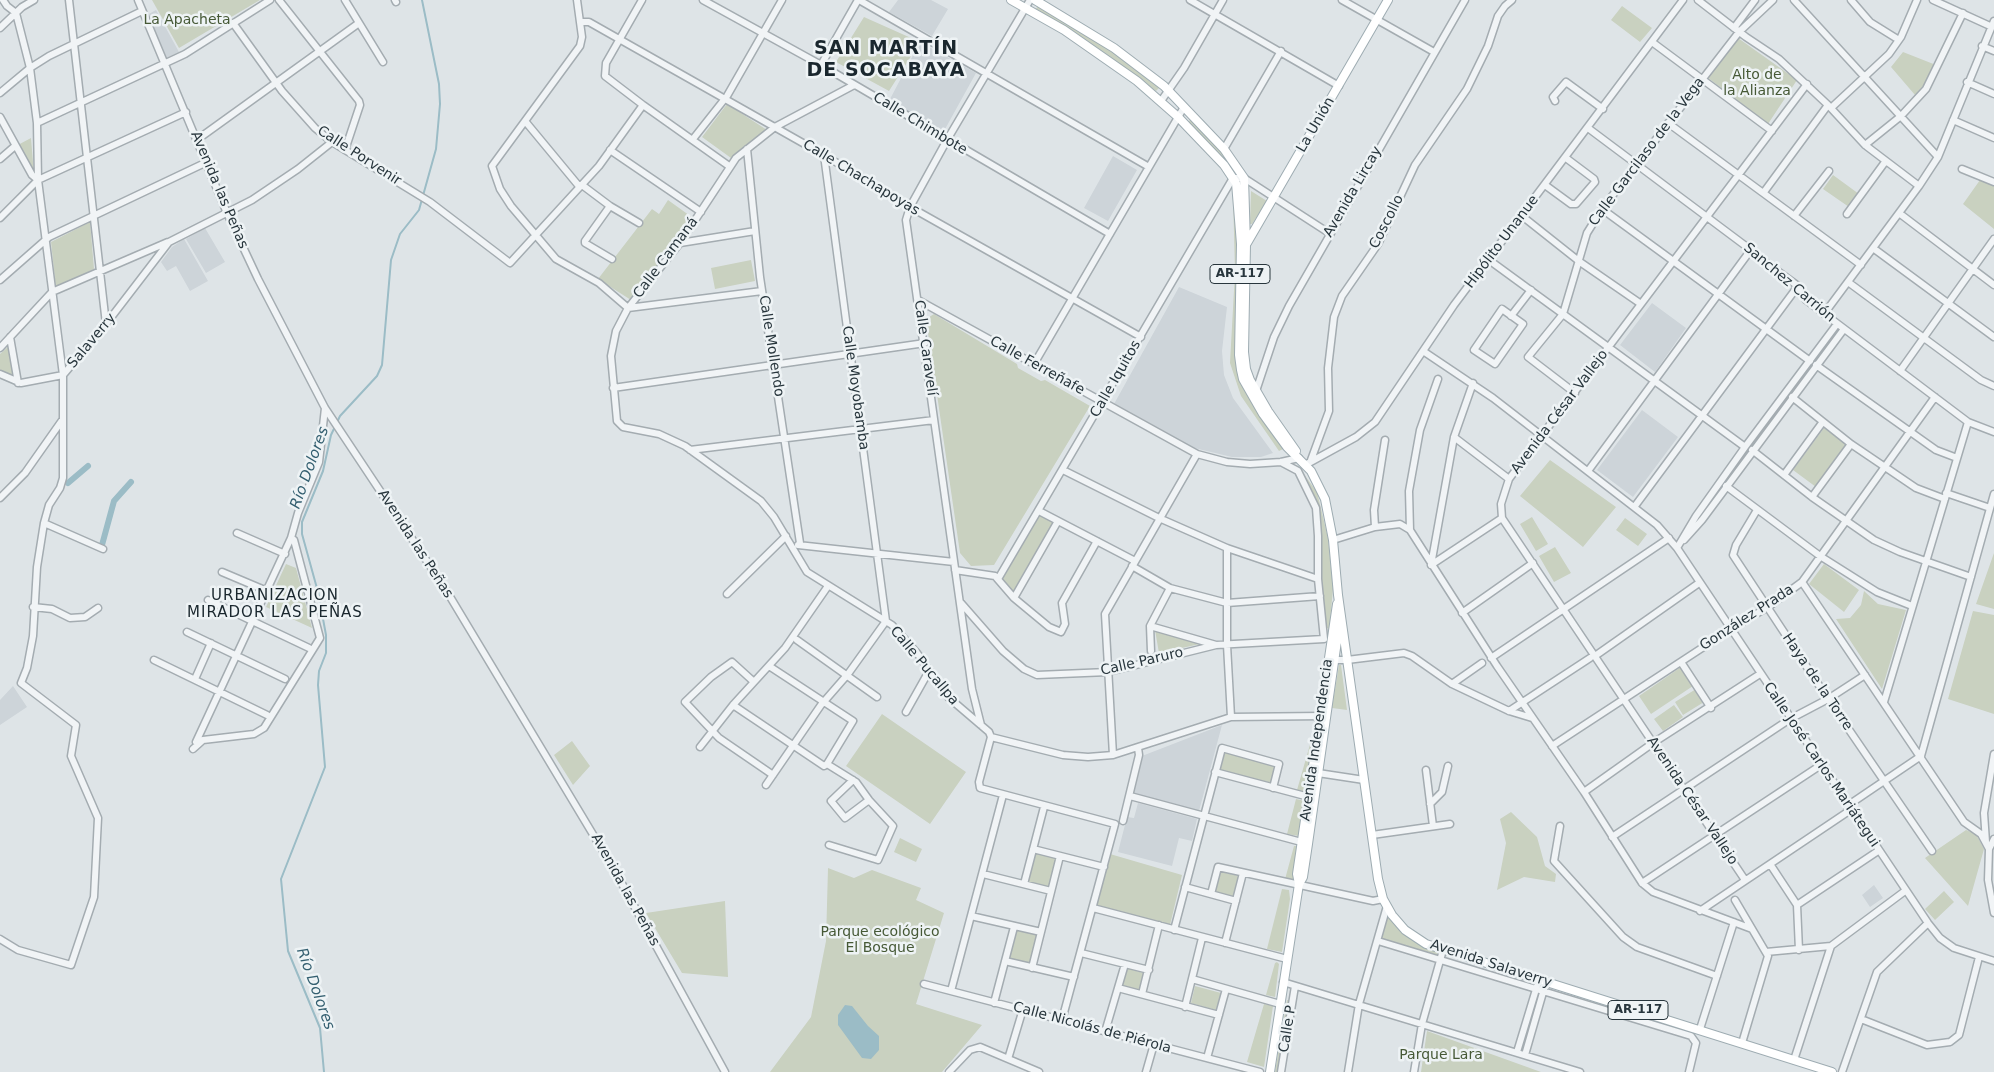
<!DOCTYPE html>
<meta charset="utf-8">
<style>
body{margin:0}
canvas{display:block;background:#dee4e7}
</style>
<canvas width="1994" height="1072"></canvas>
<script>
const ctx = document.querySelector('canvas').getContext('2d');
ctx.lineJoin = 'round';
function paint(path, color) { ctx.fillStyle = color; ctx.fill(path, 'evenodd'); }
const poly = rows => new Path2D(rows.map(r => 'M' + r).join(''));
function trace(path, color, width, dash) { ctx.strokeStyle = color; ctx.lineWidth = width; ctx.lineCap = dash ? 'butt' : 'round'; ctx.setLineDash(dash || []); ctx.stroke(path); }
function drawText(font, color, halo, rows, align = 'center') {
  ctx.font = font + ' "DejaVu Sans",sans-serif'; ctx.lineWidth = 5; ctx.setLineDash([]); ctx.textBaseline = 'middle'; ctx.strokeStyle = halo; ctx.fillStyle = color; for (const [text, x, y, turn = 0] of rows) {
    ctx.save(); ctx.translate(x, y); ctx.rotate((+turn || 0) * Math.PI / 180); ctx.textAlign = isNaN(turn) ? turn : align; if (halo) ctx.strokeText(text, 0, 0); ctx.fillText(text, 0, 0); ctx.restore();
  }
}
paint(poly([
 [898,0,931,0,948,9,932,36,889,12],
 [156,10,179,52,166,58,147,15],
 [920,42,976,73,944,131,889,101],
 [1113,156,1137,170,1108,221,1084,208],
 [205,228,225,262,206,273,186,239],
 [184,239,208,281,190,291,176,266,167,271,161,262,172,247],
 [1179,287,1227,307,1222,351,1224,375,1233,398,1273,453,1261,457,1232,457,1186,446,1114,404],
 [1652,303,1686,328,1655,372,1620,345],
 [1642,410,1678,437,1633,497,1597,470],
 [13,686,27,707,0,725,0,700],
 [1222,725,1199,811,1132,795,1142,756],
 [1138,803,1197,819,1192,841,1179,838,1172,866,1118,852,1127,817,1134,818],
 [1874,885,1883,898,1870,907,1862,895]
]), '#cdd4d9');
paint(poly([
 [152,0,260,0,179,48],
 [1038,6,1106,46,1160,87,1156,91,1092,45,1035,10],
 [1622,6,1652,28,1640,42,1611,20],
 [864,17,920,42,889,91,836,62],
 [1738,38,1797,80,1768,124,1707,77],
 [1903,52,1936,65,1928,80,1915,95,1891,67],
 [727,104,767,130,731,158,702,137],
 [1191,119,1232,163,1228,166,1188,122],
 [31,138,34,174,14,147],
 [1833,175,1859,194,1849,207,1823,189],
 [1980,180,1994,186,1994,229,1963,204],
 [1251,191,1267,201,1252,224,1250,224],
 [1233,195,1236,195,1240,380,1283,449,1279,451,1241,396,1230,363,1235,272],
 [668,200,693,218,631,300,598,279,652,209,659,214],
 [90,222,94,269,56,289,51,242],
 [751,260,755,281,715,289,711,268],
 [934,314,1017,364,1018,368,1041,381,1045,380,1090,406,994,565,971,566,960,553,926,319],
 [9,346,15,380,0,371,0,354],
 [1824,428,1847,445,1816,487,1793,470],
 [1550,460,1616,507,1583,547,1520,496],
 [1297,465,1317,492,1328,538,1333,589,1329,632,1328,628,1324,628,1319,578,1318,523,1304,478],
 [1040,514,1053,523,1014,595,1002,581,1002,576],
 [1532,517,1548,544,1536,551,1520,524],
 [1625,518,1647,534,1638,546,1616,530],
 [1555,547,1571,573,1554,582,1539,556],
 [1994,553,1994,609,1976,604],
 [286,564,296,568,312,628,266,607],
 [1824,564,1859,590,1844,612,1809,584],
 [1864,591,1878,604,1906,610,1882,689,1836,619,1850,618,1861,605],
 [1973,611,1994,615,1994,714,1948,699],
 [1155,630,1200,644,1159,653],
 [1339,665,1341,665,1347,710,1332,708],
 [1681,667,1693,686,1651,714,1639,696],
 [1696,689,1704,702,1683,715,1675,702],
 [1674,705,1683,717,1663,731,1654,719],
 [882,714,966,772,930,824,846,766],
 [1315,727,1306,792,1297,790],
 [572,741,590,766,573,785,554,755],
 [1225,751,1277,766,1272,783,1219,770],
 [1296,799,1305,801,1299,836,1287,834],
 [1511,812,1537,837,1545,866,1556,874,1555,882,1524,877,1497,890,1506,843,1500,819],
 [1966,830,1976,834,1984,849,1968,906,1925,858],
 [900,838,922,849,916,862,894,852],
 [1294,846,1299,846,1292,885,1284,883],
 [1039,852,1056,856,1058,859,1051,887,1030,883,1028,879,1035,853],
 [1110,854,1182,875,1170,925,1097,905],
 [828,868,854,878,872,870,921,888,916,900,944,913,916,1004,982,1025,942,1072,770,1072,811,1017,826,941],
 [1221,872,1239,876,1234,898,1215,893],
 [1282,889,1289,890,1290,899,1282,952,1267,949],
 [1944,891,1954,902,1935,920,1925,909],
 [725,901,728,977,682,973,646,913],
 [1387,914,1407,936,1428,949,1438,951,1437,955,1381,939],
 [1016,928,1037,934,1030,965,1008,959],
 [1277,962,1279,964,1275,997,1266,995,1275,963],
 [1126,968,1143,973,1139,990,1121,985],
 [1195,986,1221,993,1216,1010,1191,1003],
 [1287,1000,1289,1000,1278,1072,1275,1072],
 [1264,1004,1273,1006,1264,1067,1247,1062],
 [1427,1031,1541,1072,1421,1072]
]), '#c9d1c0');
paint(poly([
 [845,1005,852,1006,868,1026,879,1036,879,1050,871,1059,862,1058,838,1025,838,1015]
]), '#9bbcc6');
trace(poly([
 [324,1072,320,1028,288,951,281,879,325,767,318,685,319,671,326,653,326,635,318,592,302,534,302,522,323,471,331,435,340,416,377,376,382,365,391,260,400,234,419,210,436,149,440,104,439,84,422,0]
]), '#9bbcc6', 2);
trace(poly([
 [68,483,88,466],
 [102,545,114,501,131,482]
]), '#9bbcc6', 6);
const minor = poly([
 [69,0,106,324],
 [138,0,227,213,258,279,325,408,446,590,615,871,725,1072],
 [279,0,359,101,360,105,345,150],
 [345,0,383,62],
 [395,0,396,2],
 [577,0,582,37,580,46,492,166,500,189,511,206,556,259,599,283,628,308,762,291],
 [642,0,606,63,605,76,643,105,729,166],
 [703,0,821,65,1110,234],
 [859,0,1149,167],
 [1190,0,1339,86],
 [1342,0,1434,52],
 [1698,0,1746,37,1779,59,1828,105,1865,145,1919,186],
 [1794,0,1938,157],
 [1851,0,1870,22,1899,40],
 [1933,0,1990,26],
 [580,22,589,22,824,155,910,207,1141,337],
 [233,23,282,91,315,128,332,142,430,202,510,263,599,166,643,105],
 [0,28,22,7,34,0],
 [1734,28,1755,0],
 [1652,42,1772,131],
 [1982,46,1994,51],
 [821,65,858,0],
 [1967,82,1994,94],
 [854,85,775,127,736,158,680,243,628,308,616,331,611,356,617,421,623,427,659,434,685,446,761,501,774,517,807,572,892,625,917,653,948,697,989,732,991,737,1063,755,1088,757,1113,755,1231,717,1323,716],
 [0,93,30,68,49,56,142,11],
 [1161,101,1184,68,1223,0],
 [1555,101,1553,97,1566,82,1603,109],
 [1831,108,1889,54,1901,37,1917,0],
 [0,117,32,175,38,180],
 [1953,120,1994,138],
 [525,121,578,185,582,185,610,206,639,223],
 [37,123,185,54,270,0],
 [1668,123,1861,265],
 [1588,128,1747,247,1750,251,1798,286,1806,300,1968,422,1994,432],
 [198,139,359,23],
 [693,139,727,96,782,0],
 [1865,145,1901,116,1926,89,1963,13],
 [747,149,760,277,800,543],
 [1224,149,1281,51],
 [610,150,701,212],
 [824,155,886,621],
 [0,159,15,146],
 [1962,169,1994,182],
 [1545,185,1571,204,1576,204,1595,182,1594,179,1566,158],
 [1764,192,1828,105],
 [610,206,585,241,585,243,612,259],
 [1602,209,1810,361],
 [1899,213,1994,285],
 [1847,214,1885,162],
 [1522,216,1580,262,1641,304],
 [1794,216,1829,171],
 [0,218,38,180,186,112],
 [680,243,755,231],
 [1873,248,1994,337],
 [1489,260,1745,447],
 [0,280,49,237,207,162],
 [1848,282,1981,380,1994,386],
 [918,300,1197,454,1227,462,1250,464,1281,462,1299,458],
 [1502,309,1523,324,1495,364,1474,350,1502,309],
 [1824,314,1919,186,1938,157,1994,21],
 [1511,316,1531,290],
 [10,337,18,383],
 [0,348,52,292,168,242],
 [1423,351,1493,398,1657,525,1677,548,1928,923,1940,938,1954,948,1994,961],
 [1034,364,1184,107],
 [1816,365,1936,450,1957,458],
 [1900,371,1994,239],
 [0,374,21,383,63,375],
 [63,375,106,324,169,242,252,200,298,169,332,142],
 [613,388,925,343],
 [1256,391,1274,337,1289,306,1465,0],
 [1575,393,1528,357,1563,314,1587,233,1602,209,1739,32,1773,0],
 [1792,397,1851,444,1916,488,1945,499],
 [1454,437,1509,479],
 [690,450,934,420],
 [1752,450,1812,497,1874,540,1900,552,1971,577],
 [1311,460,1329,411,1328,368,1334,317,1342,296,1378,244,1415,165,1467,89,1488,46,1498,16,1505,6,1512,0],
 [1305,465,1356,437,1375,422,1454,305,1683,0],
 [1063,470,1159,518,1227,548,1318,579],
 [1588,471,1750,251],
 [1784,475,1822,423],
 [1726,486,1820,556,1877,592,1912,606],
 [1946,493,1990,508],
 [1812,497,1851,444],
 [0,498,25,473,63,419,63,375,38,180,37,123,30,68,16,13,7,6,3,0],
 [1635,506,1798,286],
 [1757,510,1736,545,1733,555,1828,699,1932,851],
 [1039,511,1135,561],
 [44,523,103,549],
 [1375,527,1374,510,1385,440],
 [1410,530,1409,491,1420,430,1438,379],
 [237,533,285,554],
 [1333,540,1375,527,1400,524,1410,530,1497,666,1584,792,1642,883,1653,892,1752,929],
 [1684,540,1702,520,1844,329],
 [798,545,954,562],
 [1227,548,1227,645,1231,717],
 [1677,548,1696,516,1745,447,1837,324],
 [1431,565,1454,437,1473,383],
 [1431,565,1502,518],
 [1132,566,1170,588,1227,603,1320,596],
 [955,570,995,576,1014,598,1049,627,1061,632,1065,624,1062,603,1097,541],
 [222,572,267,591],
 [998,579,1233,178,1244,178,1329,233],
 [1802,582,1964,822,1981,834,1989,849],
 [727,594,786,536],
 [1014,598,1058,521],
 [208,600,309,648],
 [961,603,1003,651,1024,669,1037,675,1108,672,1216,645,1324,639,1318,579,1318,536,1316,508,1298,471,1281,462],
 [33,607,52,609,70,618,85,617,98,608],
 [1462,613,1533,563],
 [1150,626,1216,645],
 [187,632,285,679],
 [797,640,877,697],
 [1151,651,1150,626,1170,588],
 [1595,656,1699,583],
 [1491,658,1669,538],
 [154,660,267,715],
 [1330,660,1347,660,1404,653,1412,656,1452,684,1509,711,1532,718],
 [1681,662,1711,708],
 [195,679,211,643],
 [754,682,732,662,711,677,685,702,719,738,773,775],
 [1452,684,1482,663],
 [1884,702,1968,422],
 [733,705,824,766,827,764,853,721,769,666],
 [1509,711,1590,658],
 [906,712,929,671],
 [981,725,972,689,906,220,910,207,947,140,1030,0],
 [991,737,979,782,980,788,1115,824,1062,1020],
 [196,742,291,538,298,513,319,462,325,408],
 [1552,746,1731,629,1768,607,1802,582,1935,397],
 [700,747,733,705,785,648,828,586],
 [193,749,203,740,254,734,264,728,320,638,294,540,291,538],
 [1113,755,1105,614,1197,454],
 [1921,756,1994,494],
 [827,764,856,782,869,800,893,826,878,860,829,845],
 [1426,770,1433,826],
 [1215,772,1309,797],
 [1318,773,1364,780],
 [853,780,831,801,845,818,869,800],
 [766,785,821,705,848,674,886,621],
 [1584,792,1653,743,1760,674],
 [1130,796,1305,843],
 [1430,804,1442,792,1448,766],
 [1123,821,1139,755,1138,748],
 [1560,826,1554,861,1623,937,1637,947,1717,976],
 [1372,835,1450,824],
 [1612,837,1790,719,1828,699,1865,675],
 [1994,839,1989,849,1988,880,1994,913],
 [1986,842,1984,813,1994,754],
 [1033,849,1104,867],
 [1770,864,1797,905,1799,950],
 [983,874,1051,891],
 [1745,880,1502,518,1501,504,1509,479,1807,84],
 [1642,883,1821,765],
 [1024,884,1044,807],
 [1185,887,1236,901],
 [1211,894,1218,867,1373,901,1383,899],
 [1735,900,1768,956,1742,1043],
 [1797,905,1878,851],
 [1093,908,1287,959],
 [1700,911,1846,813,1853,802,1921,756],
 [971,916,1041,932],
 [1174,930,1222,748,1279,764,1273,788],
 [0,939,18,950,71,965,94,897,98,818,71,756,76,725,21,683,27,668,33,636,37,567,44,523,49,505,60,488,63,478,63,419],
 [1378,941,1691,1036,1696,1043,1689,1072],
 [1225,943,1243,873],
 [1766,952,1831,946,1905,891],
 [1081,953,1149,970],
 [1005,961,1074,977],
 [1032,968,1060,856],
 [1192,979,1280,1004],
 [1283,982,1580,1072],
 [924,984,1260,1072],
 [1118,988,1219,1015],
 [951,991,1003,795],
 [1142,994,1159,925],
 [994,1003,1014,927],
 [1185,1007,1202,938],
 [1861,1019,1927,1045,1950,1042,1959,1035,1979,957],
 [1700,1029,1734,922],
 [1105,1032,1125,964],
 [1517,1052,1537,986],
 [1525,1055,1544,989],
 [1207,1058,1226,989],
 [1008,1059,1023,1009],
 [1794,1060,1831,946],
 [949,1072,970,1050,980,1047,1039,1072],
 [1146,1072,1154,1044],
 [1281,1072,1295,986],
 [1348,1072,1359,1004,1387,906],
 [1414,1072,1422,1024,1443,950],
 [1842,1072,1877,972,1928,923]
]);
const major = poly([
 [1011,0,1064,30,1137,81,1178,117,1224,165,1236,183,1241,244,1239,355,1241,370,1243,379,1263,414,1287,447,1311,471,1325,499,1333,540,1338,595,1378,879,1383,899,1392,915,1405,930,1426,944,1832,1072],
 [1035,0,1114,48,1164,86,1224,149,1244,178,1246,244,1244,352,1246,369,1250,380,1268,411,1296,451],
 [1247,243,1388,0],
 [1299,884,1297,874,1337,604],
 [1270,1072,1299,884,1303,877,1308,844,1339,627]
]);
trace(minor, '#a4acb1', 9);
trace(major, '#9eacb2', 10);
trace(minor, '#f1f4f6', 6);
trace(major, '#fff', 8);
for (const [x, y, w] of [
 [1240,274,60],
 [1638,1010,60]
]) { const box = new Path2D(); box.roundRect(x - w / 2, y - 9.5, w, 19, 4); ctx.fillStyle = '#eef3f5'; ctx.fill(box); trace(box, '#28363d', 1); }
drawText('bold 12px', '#28363d', null, [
 ["AR-117",1240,274],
 ["AR-117",1638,1010]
]);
drawText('14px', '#465936', '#eef3f5', [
 ["La Apacheta",187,20],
 ["Alto de",1757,75],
 ["la Alianza",1757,91],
 ["Parque ecológico",880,932],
 ["El Bosque",880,948],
 ["Parque Lara",1441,1055]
]);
drawText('14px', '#28363d', '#eef3f5', [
 ["Calle Chimbote",920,124,31],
 ["La Unión",1316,125,-60],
 ["Calle Garcilaso de la Vega",1647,152,-53],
 ["Calle Porvenir",359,156,33],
 ["Calle Chachapoyas",861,178,31],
 ["Avenida las Peñas",219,190,67],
 ["Avenida Lircay",1353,192,-60],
 ["Coscollo",1387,222,-63],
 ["Hipólito Unanue",1502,242,-53],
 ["Calle Camaná",666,258,-53],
 ["Sanchez Carrión",1789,283,40],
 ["Salaverry",92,341,-50],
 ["Calle Mollendo",771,346,81],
 ["Calle Caravelí",925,348,82],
 ["Calle Ferreñafe",1037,366,29],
 ["Calle Iquitos",1116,379,-60],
 ["Calle Moyobamba",855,388,82],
 ["Avenida César Vallejo",1560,412,-53],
 ["Avenida las Peñas",415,544,57],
 ["González Prada",1747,618,-33],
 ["Calle Paruro",1142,662,-13],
 ["Calle Pucallpa",924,666,50],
 ["Haya de la Torre",1817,682,56],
 ["Avenida Independencia",1317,740,-82],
 ["Calle José Carlos Mariátegui",1821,765,56],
 ["Avenida César Vallejo",1692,801,56],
 ["Avenida las Peñas",625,890,61],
 ["Avenida Salaverry",1491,964,18],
 ["Calle Nicolás de Piérola",1092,1028,15],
 ["Calle P",1288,1029,-81]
]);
drawText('italic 15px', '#345f70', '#eef3f5', [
 ["Río Dolores",310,468,-70],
 ["Río Dolores",315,989,70]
]);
ctx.letterSpacing = '1px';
drawText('15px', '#1a272e', '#eef3f5', [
 ["URBANIZACION",275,596],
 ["MIRADOR LAS PEÑAS",275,613]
]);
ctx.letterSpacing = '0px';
ctx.letterSpacing = '1px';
drawText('bold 19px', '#1a272e', '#eef3f5', [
 ["SAN MARTÍN",886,49],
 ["DE SOCABAYA",886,71]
]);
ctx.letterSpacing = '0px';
</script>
